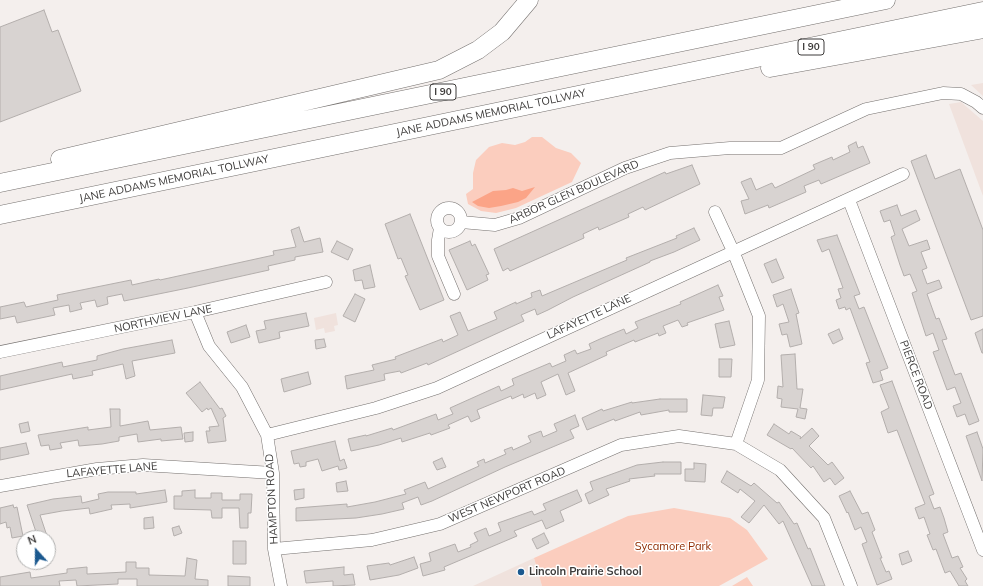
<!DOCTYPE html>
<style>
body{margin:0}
#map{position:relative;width:983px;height:586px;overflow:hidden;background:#f4efed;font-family:Mulish,sans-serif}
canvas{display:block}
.north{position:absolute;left:16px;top:530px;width:40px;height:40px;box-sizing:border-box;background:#fff;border:1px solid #b1b1b0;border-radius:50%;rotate:339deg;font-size:11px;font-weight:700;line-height:16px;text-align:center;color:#3d3b3a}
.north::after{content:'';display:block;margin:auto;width:14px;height:18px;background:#1b598f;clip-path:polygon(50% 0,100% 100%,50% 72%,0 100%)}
</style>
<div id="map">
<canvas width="983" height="586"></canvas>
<div class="north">N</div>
</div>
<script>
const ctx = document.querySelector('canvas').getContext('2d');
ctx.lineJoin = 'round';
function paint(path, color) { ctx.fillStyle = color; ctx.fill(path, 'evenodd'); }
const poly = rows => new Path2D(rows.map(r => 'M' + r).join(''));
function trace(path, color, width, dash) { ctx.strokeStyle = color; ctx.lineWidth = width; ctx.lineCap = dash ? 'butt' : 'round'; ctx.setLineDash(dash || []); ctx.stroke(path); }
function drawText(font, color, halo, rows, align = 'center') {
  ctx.font = font + ' Mulish,sans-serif'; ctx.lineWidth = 3; ctx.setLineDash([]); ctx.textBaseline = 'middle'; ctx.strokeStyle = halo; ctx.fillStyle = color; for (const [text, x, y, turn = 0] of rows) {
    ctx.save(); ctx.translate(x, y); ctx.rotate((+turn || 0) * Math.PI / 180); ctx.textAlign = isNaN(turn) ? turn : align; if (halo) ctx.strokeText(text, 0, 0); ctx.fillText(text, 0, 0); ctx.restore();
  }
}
paint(poly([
 [983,83,983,96,971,85],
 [961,102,983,121,983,196,949,104],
 [336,313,338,325,334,326,335,331,325,333,324,328,316,330,314,318],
 [534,558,542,586,473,586]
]), '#f0e2dd');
paint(poly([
 [532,137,542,137,556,148,571,153,581,163,572,182,516,208,496,213,481,211,468,204,466,194,473,189,473,173,476,160,489,147,502,143,515,145,525,142],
 [674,508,730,518,747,530,768,559,719,586,542,586,534,558,628,516],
 [747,577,753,586,732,586]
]), '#fbcdbe');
paint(poly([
 [535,187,526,198,518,202,501,206,489,208,478,206,472,202,493,191,506,190,513,188,522,191]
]), '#fba487');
const building = poly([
 [44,10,52,32,58,30,81,91,0,122,0,27,44,10],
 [856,142,858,148,863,146,870,163,821,184,819,180,804,186,806,192,769,208,768,205,745,214,741,201,749,199,741,182,751,178,756,190,772,183,775,188,815,169,813,165,832,157,833,160,850,152,848,146,856,142],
 [926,155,935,179,960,169,983,230,983,316,971,320,911,161,926,155],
 [692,165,700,184,645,210,643,207,628,214,629,217,599,230,598,227,583,234,584,238,528,263,510,271,508,268,503,271,494,249,665,172,666,174,692,165],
 [897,205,901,216,916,210,920,220,902,229,909,246,927,240,930,249,921,252,927,268,922,270,927,284,939,280,942,288,927,294,936,319,939,318,947,339,942,340,955,375,961,373,979,421,969,425,965,414,957,417,953,406,961,403,955,387,947,390,933,352,939,350,933,333,926,336,912,293,917,291,910,274,904,276,900,265,891,237,895,235,890,220,884,222,880,211,897,205],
 [410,214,444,300,420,310,405,276,408,275,401,258,398,259,385,224,410,214],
 [299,227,304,242,320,238,323,252,295,257,295,260,268,266,269,270,188,288,124,301,122,294,107,297,108,304,97,307,95,300,80,303,82,309,70,312,69,305,53,308,55,315,17,323,15,316,0,319,0,307,24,302,26,307,58,300,57,295,131,280,132,285,159,279,160,280,274,255,273,251,296,247,291,230,299,227],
 [694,228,700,240,674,252,650,261,650,262,573,297,548,310,537,315,535,309,521,315,524,321,428,365,427,363,401,373,400,371,384,374,385,380,347,389,345,376,374,370,372,365,396,359,395,357,442,339,443,342,458,335,450,316,460,312,468,331,497,319,494,312,516,302,516,304,532,297,531,293,540,290,542,296,627,260,626,258,677,238,676,236,694,228],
 [837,235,860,294,854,296,859,309,864,307,888,368,880,371,883,380,873,383,866,363,870,362,850,308,846,310,845,307,839,309,836,300,841,298,838,289,843,288,829,249,822,252,817,240,837,235],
 [337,241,353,249,348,260,331,252,337,241],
 [470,241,472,246,475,244,489,274,486,275,488,280,467,290,449,250,470,241],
 [776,259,784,278,772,283,764,264,776,259],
 [370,265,375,287,364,289,362,280,355,281,353,270,370,265],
 [718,285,723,296,719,297,724,310,687,323,688,325,682,327,678,320,663,326,666,333,659,336,658,333,635,342,634,340,606,352,607,355,568,373,575,391,566,395,558,374,541,382,546,395,537,399,535,393,524,398,523,394,512,399,511,396,477,410,480,418,471,422,468,416,448,425,450,428,431,435,430,433,402,442,401,438,379,445,351,451,348,439,366,435,366,436,392,428,393,430,436,414,438,420,453,414,450,408,499,386,501,391,514,385,512,379,550,363,552,367,566,361,564,355,575,350,577,354,591,349,589,344,600,339,624,329,626,334,638,328,635,322,681,304,680,302,718,285],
 [791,289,799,313,796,314,802,344,790,347,787,334,782,335,779,324,789,322,783,304,777,307,773,295,791,289],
 [355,294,365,299,355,322,343,316,355,294],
 [306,313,309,326,279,332,280,338,259,343,256,331,266,329,264,321,306,313],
 [729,321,735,345,720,348,715,324,729,321],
 [246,325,250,337,231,343,227,332,246,325],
 [839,329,843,339,833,344,828,334,839,329],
 [983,329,983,353,982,353,975,333,983,329],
 [324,339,326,347,316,349,315,340,324,339],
 [172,340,175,353,132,361,135,376,126,379,123,364,92,371,93,375,73,379,72,374,0,390,0,376,62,362,63,367,97,360,97,356,123,349,172,340],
 [795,354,797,389,803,389,800,408,807,409,805,419,796,417,798,409,781,407,782,399,777,398,778,386,783,387,781,355,795,354],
 [719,359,732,359,731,377,719,377,719,359],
 [308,372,311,384,284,392,281,379,308,372],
 [892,381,934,494,929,496,934,509,940,507,944,518,948,532,943,534,952,558,958,556,963,567,960,568,967,579,965,581,968,586,959,586,950,571,945,573,936,549,933,550,927,535,930,534,924,517,919,519,915,508,925,504,897,430,888,433,881,412,889,408,880,385,892,381],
 [200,382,220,409,222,408,226,416,223,418,226,441,208,443,206,431,210,431,209,427,219,426,211,408,208,410,207,408,202,412,186,393,200,382],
 [703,395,725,397,723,408,713,408,712,416,701,415,703,395],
 [660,399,687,399,687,412,669,412,669,410,641,415,640,412,615,421,614,419,587,430,582,418,602,409,603,411,632,402,632,403,660,399],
 [110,409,120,409,120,426,148,421,150,430,181,427,183,439,161,441,161,439,138,442,137,434,119,437,119,441,102,444,79,446,78,440,60,443,62,448,50,450,49,445,41,446,38,435,88,427,88,430,111,427,110,409],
 [575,415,579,426,570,430,574,438,505,467,432,501,421,505,418,497,402,503,404,509,382,514,356,518,296,521,296,508,347,504,347,507,375,502,406,494,404,490,425,482,428,489,479,466,477,462,484,459,485,463,506,454,504,450,512,447,513,450,531,442,528,436,541,431,543,437,557,431,554,424,575,415],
 [28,422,30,431,21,433,19,424,28,422],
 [774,424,789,434,791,431,801,437,800,439,812,428,819,436,809,446,828,465,832,462,844,478,835,485,830,478,824,482,813,466,811,468,792,448,791,449,767,435,774,424],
 [193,432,193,441,185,442,184,433,193,432],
 [977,432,983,449,982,481,966,436,977,432],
 [335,441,340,461,344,459,347,468,339,470,338,466,322,471,318,459,306,462,306,466,300,467,299,463,294,464,291,451,335,441],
 [26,443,29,454,0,460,0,448,26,443],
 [442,458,446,467,437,470,433,462,442,458],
 [663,462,681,462,681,474,654,474,655,476,629,479,630,481,606,489,609,495,589,504,585,494,593,490,590,482,637,465,663,462],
 [694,463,706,464,705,482,685,481,685,469,694,469,694,463],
 [727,471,751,486,754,483,777,503,779,502,794,524,797,523,808,549,810,548,825,586,812,586,783,521,779,524,764,505,749,523,741,517,755,501,740,489,738,493,721,482,727,471],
 [346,481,348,491,337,492,336,483,346,481],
 [304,489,304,498,295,500,294,490,304,489],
 [165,490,167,502,130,508,130,504,111,505,112,509,90,514,89,508,62,511,40,515,47,536,41,538,38,538,27,505,53,499,81,496,82,503,99,499,98,494,108,492,136,492,136,494,165,490],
 [195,490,195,498,211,498,211,493,222,493,222,500,240,500,240,494,252,494,251,513,248,513,248,528,240,528,239,508,222,508,222,518,212,518,211,510,174,509,174,496,182,496,182,491,195,490],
 [577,490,582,501,560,511,564,521,546,529,542,520,514,531,517,536,444,567,445,570,423,576,420,564,431,561,429,553,455,544,458,552,471,547,470,545,478,541,474,533,486,528,489,536,501,531,498,523,532,511,534,515,546,510,543,504,577,490],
 [850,491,862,514,868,512,875,530,872,532,882,558,880,558,886,572,889,571,892,579,877,585,862,544,867,542,861,527,855,530,848,512,847,513,839,496,850,491],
 [13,505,14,508,17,507,23,536,12,538,10,527,7,528,6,522,0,524,0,508,13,505],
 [153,517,154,528,144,529,144,518,153,517],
 [179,526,182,533,174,536,172,528,179,526],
 [544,533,549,543,537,549,532,539,544,533],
 [233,541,246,541,246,564,233,564,233,541],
 [908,551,912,561,902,565,899,554,908,551],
 [414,557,418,568,399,575,370,580,367,566,389,563,390,565,414,557],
 [187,558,197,560,195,579,208,580,208,586,137,586,137,579,118,579,118,584,77,586,76,580,59,581,60,586,0,586,0,577,30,572,31,578,67,573,67,569,87,567,87,574,126,572,126,562,136,562,136,568,149,568,149,575,185,576,187,558],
 [344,567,344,575,353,574,355,585,333,586,333,581,306,583,304,571,344,567],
 [228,576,250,577,250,586,228,586,228,576]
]);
paint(building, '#d8d3d1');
trace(building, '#b3aeac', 1);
const minor = poly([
 [849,200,983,550],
 '437 220a12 12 0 1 1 24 0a12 12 0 1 1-24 0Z',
 [715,212,733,251,759,316,758,380,736,444],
 [461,222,495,225,519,218,625,168,670,153,730,148,781,148,866,109,943,93,961,94,976,102,983,108],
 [440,228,438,240,438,256,454,294],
 [195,312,209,346,242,387,267,435,273,473,274,549,281,586],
 [0,352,195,312,326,282],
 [267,435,376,408,437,388,903,174],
 [0,486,97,469,143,465,273,473],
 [274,549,372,540,440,524,621,445,679,436,736,444,780,470,824,518,851,586]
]);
const highway = poly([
 [770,68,983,29],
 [60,159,439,70,478,50,502,32,529,0],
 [0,183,886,0],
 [0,215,983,11]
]);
trace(minor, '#75716f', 13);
trace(highway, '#75716f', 19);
trace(minor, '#fff', 12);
trace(highway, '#fff', 18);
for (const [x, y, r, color] of [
 [521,572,4,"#1b598f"]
]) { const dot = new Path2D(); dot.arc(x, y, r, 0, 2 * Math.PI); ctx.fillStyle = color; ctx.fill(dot); trace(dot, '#fff', 1.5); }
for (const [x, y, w] of [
 [811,47,26],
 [443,92,26]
]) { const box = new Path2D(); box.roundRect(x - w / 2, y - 8, w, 16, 3); ctx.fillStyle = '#fff'; ctx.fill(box); trace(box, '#3d3b3a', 1); }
drawText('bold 10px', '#3d3b3a', null, [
 ["I 90",811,47],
 ["I 90",443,92]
]);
drawText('11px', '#3d3b3a', '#fff', [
 ["JANE ADDAMS MEMORIAL TOLLWAY",491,113,-12],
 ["JANE ADDAMS MEMORIAL TOLLWAY",174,179,-12],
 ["ARBOR GLEN BOULEVARD",574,192,-24],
 ["LAFAYETTE LANE",589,317,-25],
 ["NORTHVIEW LANE",163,319,-12],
 ["PIERCE ROAD",916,375,69],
 ["LAFAYETTE LANE",112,470,-5],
 ["WEST NEWPORT ROAD",507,495,-23],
 ["HAMPTON ROAD",272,499,-93]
]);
drawText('11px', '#8e2b00', '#fff', [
 ["Sycamore Park",673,547]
]);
drawText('bold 11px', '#3d3b3a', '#fff', [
 ["Lincoln Prairie School",529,572]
], 'left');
</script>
